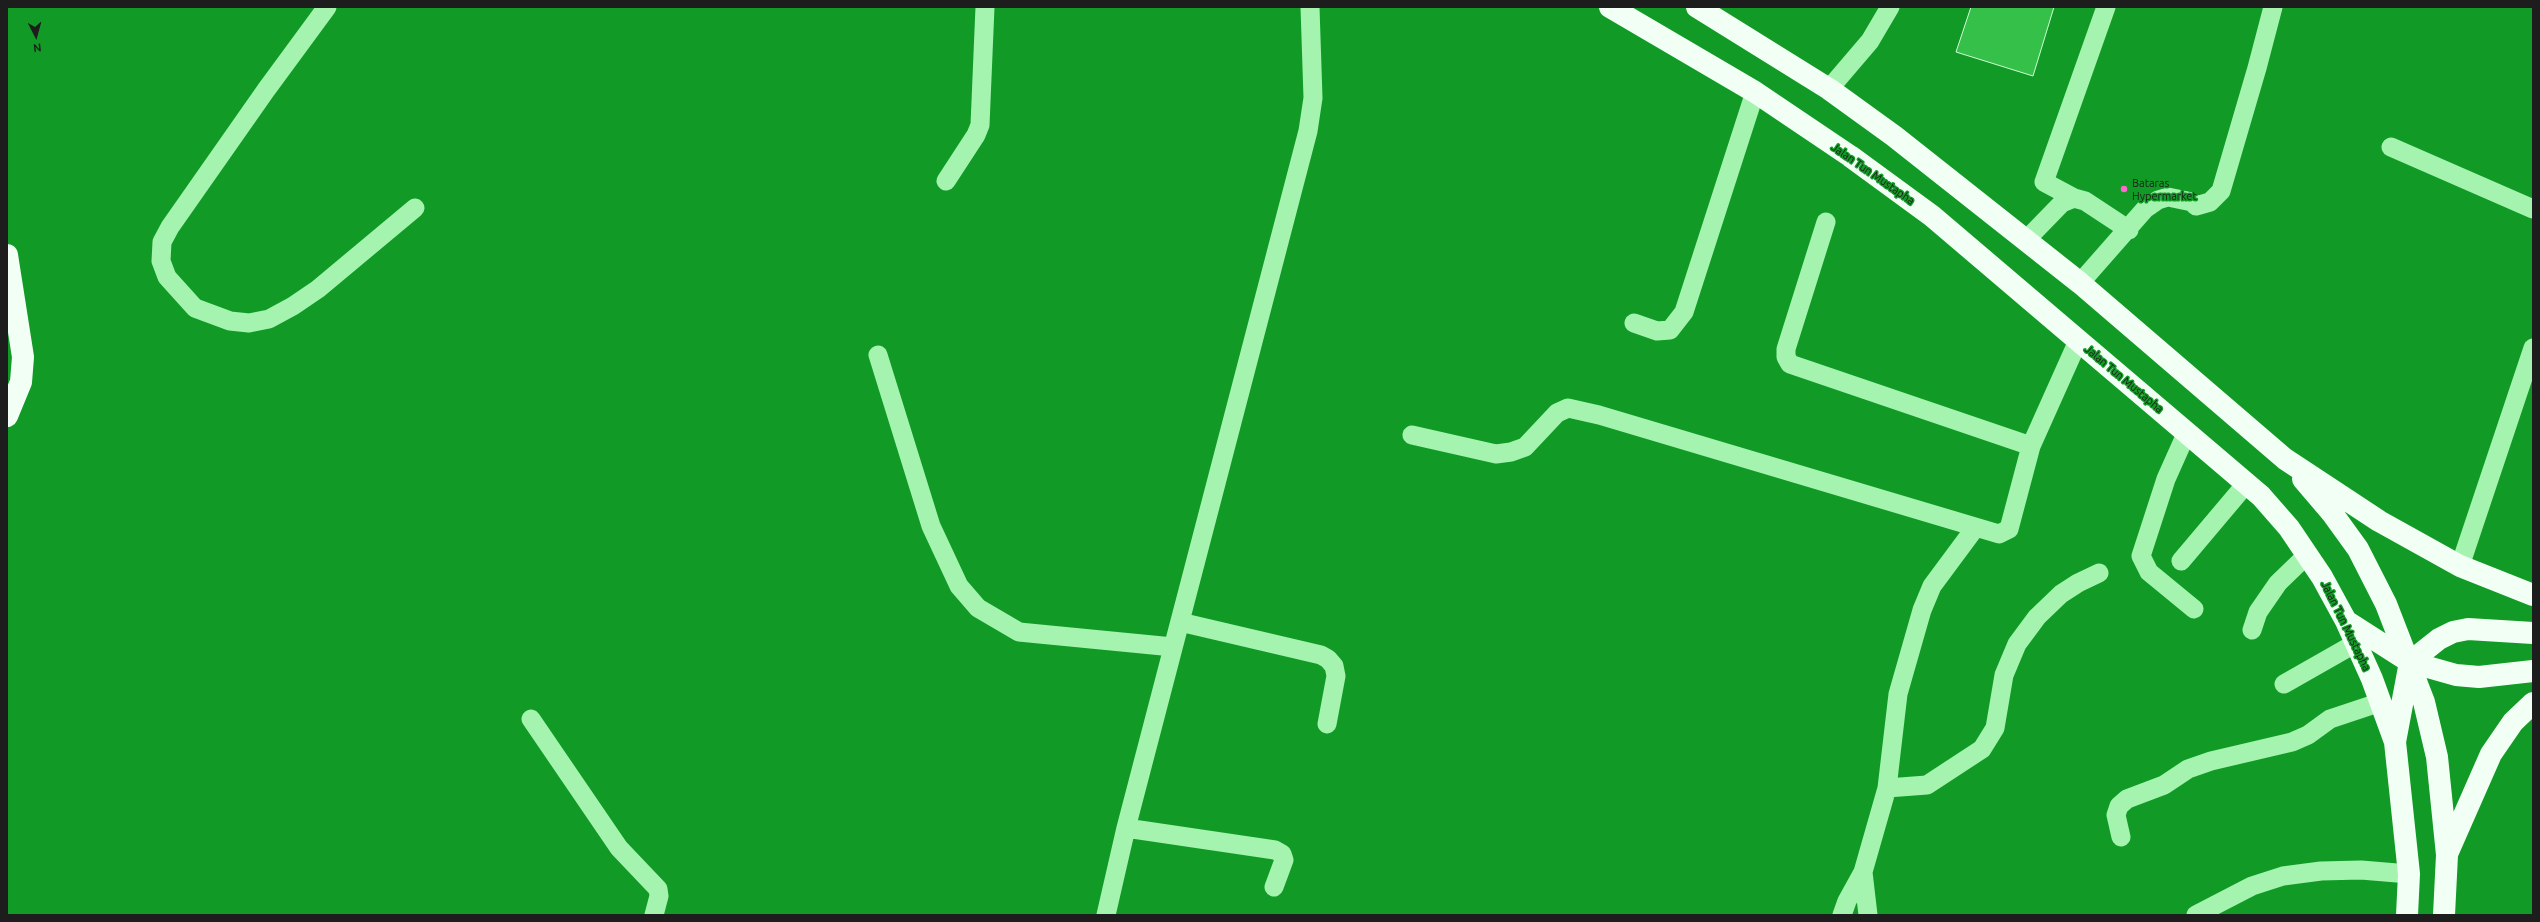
<!DOCTYPE html>
<style>
body{margin:0}
#map{position:relative;width:2540px;height:922px;overflow:hidden;background:#119b26;font-family:Ubuntu,sans-serif}
canvas{display:block}
.frame{position:absolute;inset:0;border:8px solid #1d1d1d;pointer-events:none}
.north{position:absolute;left:16px;top:16px;width:40px;height:40px;-webkit-text-stroke:3px #119b26;paint-order:stroke;rotate:174deg;font-size:11px;font-weight:700;line-height:16px;text-align:center;color:#1d1d1d}
.north::after{content:'';display:block;margin:auto;width:14px;height:18px;background:#1d1d1d;clip-path:polygon(50% 0,100% 100%,50% 72%,0 100%)}
</style>
<div id="map">
<canvas width="2540" height="922"></canvas>
<div class="frame"></div>
<div class="north">N</div>
</div>
<script>
const ctx = document.querySelector('canvas').getContext('2d');
ctx.lineJoin = 'round';
function paint(path, color) { ctx.fillStyle = color; ctx.fill(path, 'evenodd'); }
const poly = rows => new Path2D(rows.map(r => 'M' + r).join(''));
function trace(path, color, width, dash) { ctx.strokeStyle = color; ctx.lineWidth = width; ctx.lineCap = dash ? 'butt' : 'round'; ctx.setLineDash(dash || []); ctx.stroke(path); }
function drawText(font, color, halo, rows, align = 'center') {
  ctx.font = font + ' Ubuntu,sans-serif'; ctx.lineWidth = 3; ctx.setLineDash([]); ctx.textBaseline = 'middle'; ctx.strokeStyle = halo; ctx.fillStyle = color; for (const [text, x, y, turn = 0] of rows) {
    ctx.save(); ctx.translate(x, y); ctx.rotate((+turn || 0) * Math.PI / 180); ctx.textAlign = isNaN(turn) ? turn : align; if (halo) ctx.strokeText(text, 0, 0); ctx.fillText(text, 0, 0); ctx.restore();
  }
}
const building = poly([
 [1971,7,2054,7,2033,76,1956,52,1971,7]
]);
paint(building, '#35c149');
trace(building, '#cdfed4', 1);
trace(poly([
 [327,7,266,90,170,227,162,242,161,261,167,277,195,308,230,321,249,323,269,319,293,306,318,289,415,208],
 [1829,89,1870,41,1890,7],
 [2391,147,2533,209],
 [946,181,976,135,980,125,985,7],
 [2074,198,2044,182,2106,7],
 [1826,222,1786,349,1786,357,1790,364,2031,446],
 [2027,239,2062,203,2074,198,2085,201,2129,230],
 [2080,283,2145,209,2158,200,2168,197,2192,202,2196,206,2210,202,2221,191,2257,68,2273,7],
 [1634,323,1657,331,1670,330,1684,312,1755,92],
 [878,355,931,526,959,586,978,608,1019,632,1173,647],
 [2187,432,2166,479,2141,556,2149,572,2194,609],
 [1412,435,1496,454,1511,452,1525,447,1557,413,1568,408,1599,415,1999,534,2009,529,2031,446,2078,341],
 [2181,561,2246,484],
 [2460,566,2533,348],
 [1180,622,1321,655,1328,659,1334,666,1336,676,1327,724],
 [2252,630,2258,612,2278,583,2307,555],
 [2284,684,2356,643],
 [531,719,619,848,658,889,659,896,654,915],
 [1887,788,1927,785,1982,749,1995,728,2004,675,2017,644,2037,617,2061,594,2078,583,2099,573],
 [1126,828,1275,850,1282,854,1284,860,1274,887],
 [2121,837,2116,815,2119,806,2127,799,2164,785,2188,769,2211,761,2292,742,2308,735,2330,719,2381,702],
 [1863,872,1868,915],
 [1106,915,1126,828,1308,131,1313,98,1310,7],
 [1842,915,1847,901,1863,872,1887,788,1898,694,1922,610,1932,586,1975,528],
 [2196,915,2252,886,2283,876,2321,871,2361,870,2409,874]
]), '#a4f4b0', 19);
trace(poly([
 [1610,7,1755,92,1850,156,1932,216,2261,496,2289,528,2322,577,2346,621,2372,679,2395,742,2409,874,2407,915],
 [1697,7,1829,89,1894,136,2080,283,2285,459,2379,521,2460,566,2533,595],
 [7,255,23,357,21,382,7,416],
 [2303,479,2332,513,2358,549,2386,604,2424,702,2437,757,2447,855,2444,915],
 [2346,621,2410,662,2456,675,2479,677,2533,671],
 [2395,742,2410,662,2439,639,2453,632,2468,629,2533,633],
 [2447,854,2491,754,2513,722,2533,703]
]), '#f2fff4', 22);
for (const [x, y, r, color] of [
 [2124,189,4,"#ff68d1"]
]) { const dot = new Path2D(); dot.arc(x, y, r, 0, 2 * Math.PI); ctx.fillStyle = color; ctx.fill(dot); trace(dot, '#119b26', 1.5); }
drawText('11px', '#1d1d1d', '#119b26', [
 ["Jalan Tun Mustapha",1873,174,35],
 ["Jalan Tun Mustapha",2124,379,40],
 ["Jalan Tun Mustapha",2346,626,64]
]);
drawText('11px', '#1d1d1d', '#119b26', [
 ["Bataras",2132,183],
 ["Hypermarket",2132,196]
], 'left');
</script>
